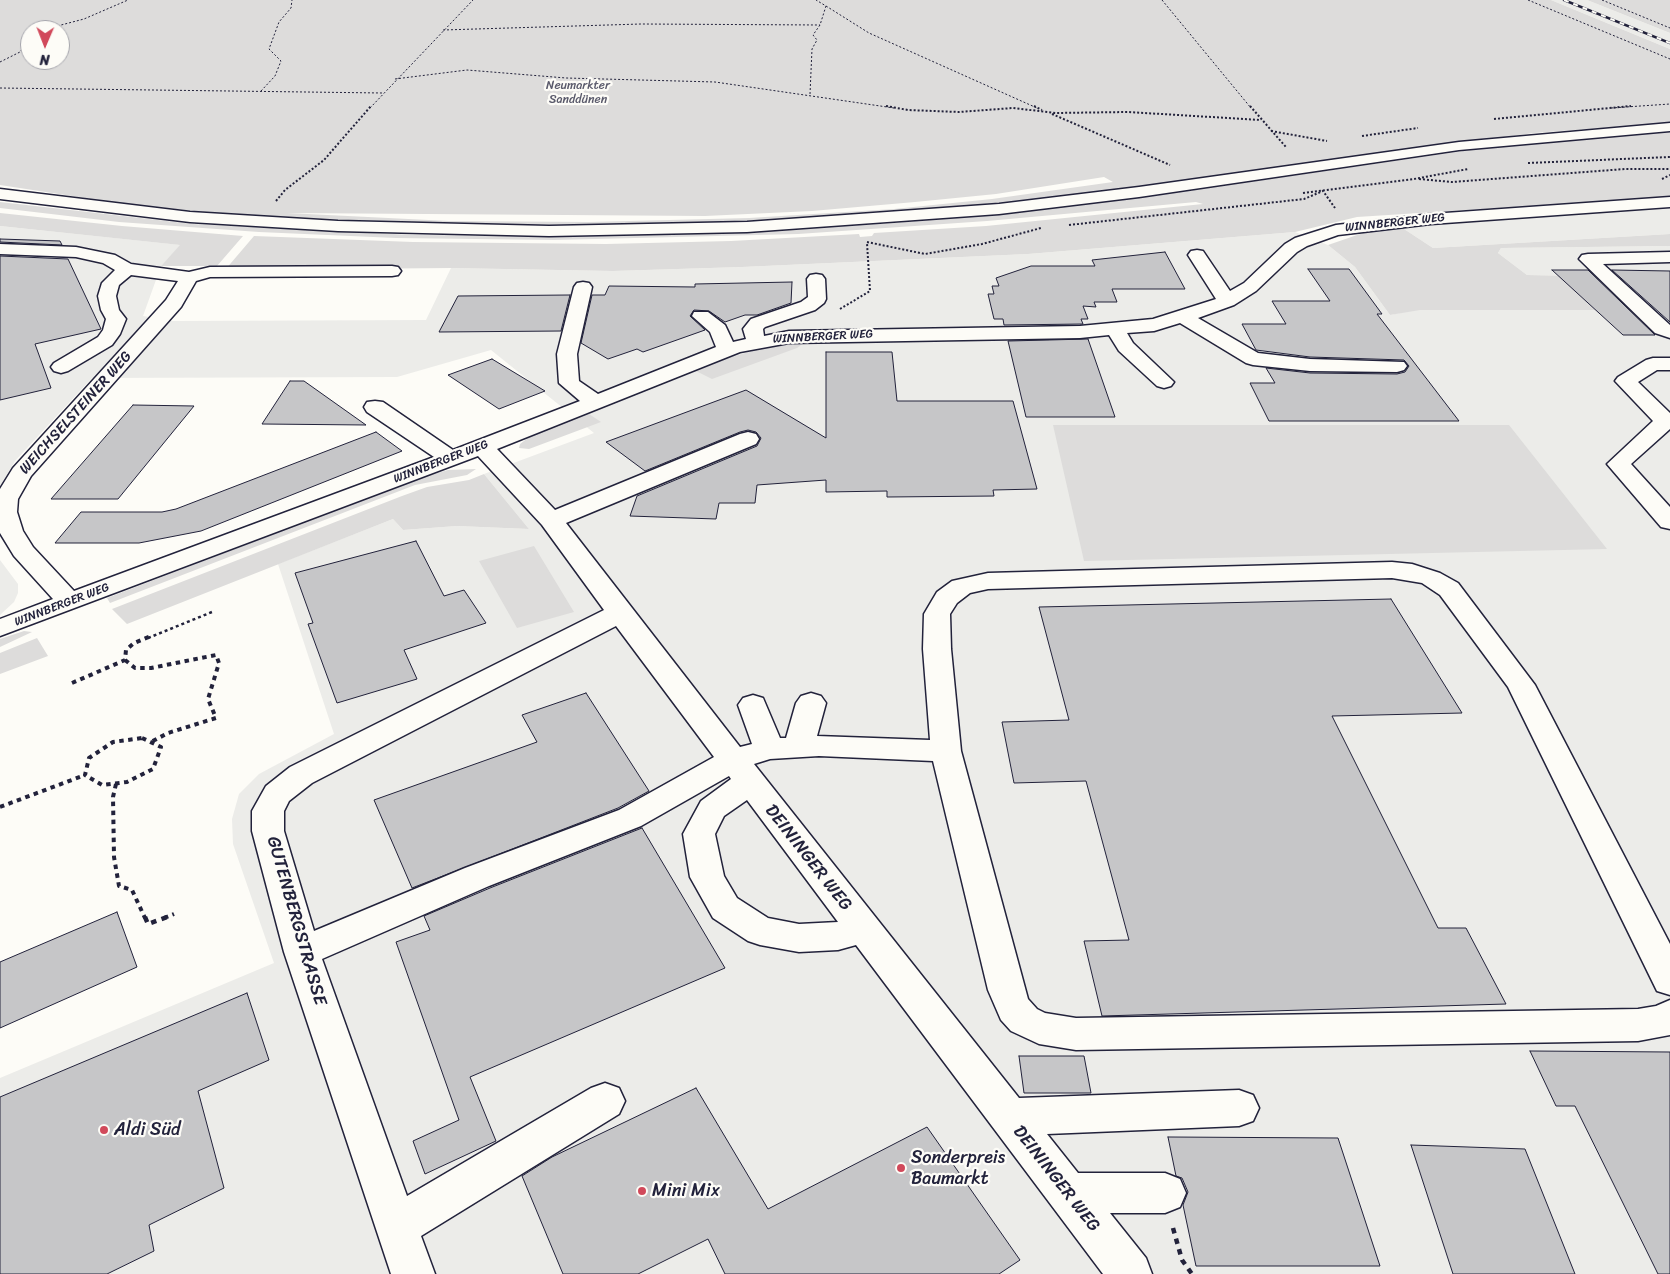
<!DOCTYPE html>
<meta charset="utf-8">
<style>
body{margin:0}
#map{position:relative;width:1670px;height:1274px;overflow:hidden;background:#fdfcf7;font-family:Sriracha,sans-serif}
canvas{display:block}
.north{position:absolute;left:20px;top:20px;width:50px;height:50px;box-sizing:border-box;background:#fdfcf7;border:1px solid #a5a5ac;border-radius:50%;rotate:181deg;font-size:14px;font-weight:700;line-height:20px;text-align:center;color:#22223b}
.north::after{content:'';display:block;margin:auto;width:18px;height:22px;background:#d1495b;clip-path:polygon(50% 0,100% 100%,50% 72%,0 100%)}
</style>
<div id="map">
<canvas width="1670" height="1274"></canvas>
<div class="north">N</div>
</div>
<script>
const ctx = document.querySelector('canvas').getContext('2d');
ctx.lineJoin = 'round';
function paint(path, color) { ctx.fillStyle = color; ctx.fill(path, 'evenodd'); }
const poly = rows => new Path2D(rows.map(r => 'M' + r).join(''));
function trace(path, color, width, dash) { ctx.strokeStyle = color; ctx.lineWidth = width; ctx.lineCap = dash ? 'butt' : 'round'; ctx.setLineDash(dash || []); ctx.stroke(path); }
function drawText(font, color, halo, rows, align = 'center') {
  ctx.font = font + ' Sriracha,sans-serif'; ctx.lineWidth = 4.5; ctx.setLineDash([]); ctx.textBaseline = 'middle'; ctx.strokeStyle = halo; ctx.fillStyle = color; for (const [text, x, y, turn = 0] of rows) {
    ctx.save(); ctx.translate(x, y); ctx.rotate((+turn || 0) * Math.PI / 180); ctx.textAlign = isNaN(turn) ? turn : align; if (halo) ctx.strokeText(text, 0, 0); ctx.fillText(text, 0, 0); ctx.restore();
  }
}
paint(poly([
 [1551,0,1587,0,1670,33,1670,49],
 [1670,207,1670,234,1433,248,1401,227],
 [0,226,181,245,161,266,143,316,173,321,426,320,451,268,613,271,742,267,1028,254,1295,232,1328,245,1355,267,1390,315,1577,276,1527,275,1498,253,1501,248,1670,246,1670,1274,0,1274,0,1078,274,963,233,844,232,819,239,794,259,774,334,734,278,564,393,519,403,530,457,526,529,529,484,474,594,433,491,350,397,377,92,378,15,461,0,486],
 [0,560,18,584,18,593,14,602,0,615]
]), '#ecece9');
paint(poly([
 [0,0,1551,0,1670,49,1670,123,1534,133,1051,198,865,215,705,223,523,225,399,223,222,214,111,202,0,185],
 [30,30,60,30,60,60,30,60],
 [1104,177,1113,182,992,199,894,209,749,218,589,222,449,221,287,213,705,216,812,211,915,202,996,194],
 [1587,0,1670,0,1670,33],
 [1670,131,1670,197,1357,217,1295,232,1028,254,742,267,613,271,451,268,225,270,254,236,413,242,606,244,731,241,859,234,860,237,872,236,874,233,986,226,1203,204,1196,202,987,221,798,234,554,240,396,238,259,232,119,222,0,208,0,202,193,224,413,235,575,236,741,232,894,223,1014,212,1153,196,1470,150],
 [0,213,122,226,243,236,217,266,161,266,180,245,0,226],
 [1401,227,1433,248,1670,234,1670,246,1501,248,1498,253,1527,275,1577,276,1613,310,1420,310,1390,315,1355,267,1328,245,1363,233],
 [805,342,797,348,712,379,696,371,728,358,760,349],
 [589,414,601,422,529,449,519,448,520,444,533,434],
 [1053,425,1509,425,1607,549,1084,561],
 [476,469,467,475,415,485,110,603,107,598,420,478,448,470],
 [484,474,529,529,457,526,403,530,393,519,127,624,112,609,402,496,427,487,469,480],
 [534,546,574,612,517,628,479,561],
 [24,631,32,632,0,647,0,639],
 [37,638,48,656,0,674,0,653]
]), '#dddcdb');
const building = poly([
 [0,239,60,241,62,245,0,242,0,239],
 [1165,252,1185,289,1112,289,1117,302,1094,302,1096,307,1083,306,1088,319,1081,319,1083,324,1004,325,1003,319,994,319,988,294,994,294,992,286,999,286,996,278,1031,266,1095,266,1092,260,1165,252],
 [0,256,68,259,101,329,35,344,51,388,0,400,0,256],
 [1308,269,1349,269,1382,314,1377,314,1459,421,1269,421,1250,383,1275,383,1266,368,1310,373,1397,374,1405,372,1409,366,1404,360,1310,357,1256,350,1242,324,1286,324,1272,301,1330,301,1308,269],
 [1552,270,1588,270,1655,335,1623,335,1552,270],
 [1612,270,1670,271,1670,322,1612,270],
 [792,282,791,303,757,315,745,315,725,322,709,311,694,310,690,316,705,330,643,352,637,349,608,359,581,343,592,295,605,295,609,286,695,287,695,284,792,282],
 [570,295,561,331,439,332,458,296,570,295],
 [1088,339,1115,417,1026,417,1008,341,1088,339],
 [826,352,892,352,897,401,1013,401,1037,489,993,490,994,496,887,497,887,491,826,492,826,480,757,485,755,503,719,503,716,519,630,516,637,496,757,446,761,438,756,432,748,430,740,432,645,471,606,442,746,390,826,438,826,352],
 [492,359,545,391,499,409,448,375,492,359],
 [290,381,304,381,366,425,262,424,290,381],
 [133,405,194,406,118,499,51,499,133,405],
 [376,432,402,451,201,531,139,543,55,543,81,512,162,512,176,509,376,432],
 [416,541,444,596,464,590,486,623,404,650,417,679,337,703,308,624,313,623,295,573,416,541],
 [1391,599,1462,713,1332,716,1438,928,1466,928,1506,1004,1102,1016,1084,941,1129,940,1086,781,1014,783,1002,722,1069,720,1039,607,1391,599],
 [586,693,649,791,618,808,412,888,374,800,537,742,522,715,586,693],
 [642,828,725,968,470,1077,496,1141,425,1174,413,1141,459,1120,396,942,430,930,424,916,490,888,642,828],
 [117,912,137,967,0,1028,0,962,117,912],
 [247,993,269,1060,198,1091,224,1188,149,1225,154,1251,107,1274,0,1274,0,1097,247,993],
 [1530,1051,1670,1052,1670,1274,1658,1274,1575,1106,1556,1106,1530,1051],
 [1019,1056,1084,1056,1091,1093,1024,1093,1019,1056],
 [696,1088,768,1209,927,1127,1020,1260,999,1274,725,1274,708,1239,638,1274,563,1274,522,1176,552,1157,696,1088],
 [1168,1137,1338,1138,1380,1266,1196,1266,1183,1205,1188,1192,1182,1178,1176,1176,1168,1137],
 [1411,1145,1525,1149,1575,1274,1453,1274,1411,1145]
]);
paint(building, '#c6c6c8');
trace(building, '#22223b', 1);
const minor = poly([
 [1670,197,1670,207,1431,224,1338,235,1307,246,1297,252,1256,291,1234,305,1198,318,1258,353,1310,359,1404,362,1407,366,1404,370,1397,372,1310,371,1253,365,1246,363,1180,323,1154,331,1127,333,1133,343,1174,382,1171,386,1164,388,1157,386,1119,351,1109,335,1080,338,789,343,740,352,497,449,555,510,740,434,748,432,756,434,759,439,756,444,566,523,740,747,752,744,738,705,743,698,753,695,763,698,780,738,786,738,796,703,801,696,811,693,821,696,826,703,817,736,930,740,923,649,924,614,937,592,952,581,988,573,1392,562,1412,564,1440,573,1458,583,1535,685,1670,944,1670,995,1657,991,1508,687,1440,595,1422,583,1392,578,988,589,970,593,957,603,950,614,951,649,961,751,1028,999,1037,1009,1045,1013,1076,1018,1638,1009,1656,1006,1670,1000,1670,1035,1638,1041,1076,1050,1039,1044,1011,1031,1001,1020,988,990,933,761,819,756,770,759,754,764,1019,1098,1239,1090,1253,1095,1259,1108,1253,1121,1239,1126,1047,1134,1078,1173,1165,1173,1180,1179,1186,1193,1180,1207,1165,1213,1110,1213,1146,1258,1152,1274,1103,1274,856,945,838,950,799,952,760,945,748,941,713,918,690,877,683,834,701,801,731,779,729,776,641,826,489,886,322,959,407,1196,591,1088,605,1083,619,1088,625,1101,619,1114,421,1236,435,1274,391,1274,284,952,252,831,252,811,266,786,290,767,604,610,542,525,478,456,0,636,0,619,53,599,14,556,0,533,0,489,13,468,166,300,178,281,131,275,119,285,116,296,119,310,126,319,120,334,112,345,68,371,61,373,54,371,51,367,54,363,98,337,103,330,106,319,101,310,98,296,102,283,115,270,103,263,76,257,0,254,0,244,76,247,115,255,131,264,189,272,210,267,392,266,398,267,401,271,398,275,392,276,210,277,196,281,181,307,31,476,18,499,17,512,23,531,33,547,74,591,434,457,367,412,364,407,367,402,375,401,383,402,453,450,580,401,559,383,557,354,574,287,577,283,583,282,589,283,592,287,577,354,579,381,598,394,716,347,710,332,692,316,694,312,708,312,725,325,733,342,746,339,743,329,751,319,801,302,808,297,807,279,810,275,816,274,822,275,825,279,826,299,824,303,815,310,765,327,763,329,764,336,789,331,1080,326,1153,319,1216,299,1188,255,1191,251,1197,250,1203,251,1230,291,1244,283,1285,244,1295,238,1336,225,1431,214,1670,197],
 [616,626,714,757,619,810,465,868,314,931,284,831,284,811,289,801,312,783,616,626],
 [747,800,838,922,799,924,768,918,737,898,724,876,715,834,724,816,747,800],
 [1670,252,1670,262,1603,264,1670,325,1670,338,1655,333,1579,259,1582,255,1588,254,1670,252],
 [1653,358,1670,358,1670,370,1657,370,1638,382,1670,413,1670,429,1631,464,1670,507,1670,529,1661,527,1607,464,1653,421,1615,381,1618,377,1646,360,1653,358]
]);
const major = poly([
 [1670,123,1670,131,1459,150,1139,197,999,214,747,232,549,236,338,231,190,222,0,199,0,189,190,212,338,221,549,226,747,222,999,204,1139,187,1459,142,1670,123]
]);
trace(minor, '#22223b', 3);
trace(major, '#22223b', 3);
trace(poly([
 [1162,0,1251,108],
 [1528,0,1670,59],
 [1602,0,1670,28],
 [826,6,869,33,1037,108],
 [42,30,84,19,128,0],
 [443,30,641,24,820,25],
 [0,62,20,52,30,37],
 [395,79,467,70,566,78,715,82,894,108],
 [0,88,382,93],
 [261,91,275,76,281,61,269,49,279,22,291,8,292,0],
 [810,94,812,49,817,40,813,35,820,25,826,6,816,0],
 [370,108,473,0],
 [1611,108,1670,104]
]), '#22223b', 1, [2, 2]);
trace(poly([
 [886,106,908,110,959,112,1013,108,1056,113,1128,112,1261,120],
 [1034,106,1042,110],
 [1250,106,1286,147],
 [1052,114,1170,165],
 [1494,119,1631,106],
 [1271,131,1327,141],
 [1362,136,1418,128],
 [1528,163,1670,157],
 [1419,179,1452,182,1625,169,1670,169],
 [1662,179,1670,175],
 [1303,193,1414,179,1468,169],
 [276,201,285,190,324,160,371,106],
 [1069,225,1304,199,1323,191,1335,208],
 [867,242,925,254,982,244,1041,228],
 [840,309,870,291,867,243]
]), '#22223b', 2, [2, 2]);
trace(poly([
 [148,638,212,612]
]), '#22223b', 2.5, [3, 3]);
trace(poly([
 [125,660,135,668,151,668,216,655,219,663,208,699,216,718,168,733,151,742],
 [72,683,125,660,126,650,134,643,151,636],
 [142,738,161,747,153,769,127,782,102,785,85,775,89,758,113,742,142,738],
 [116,784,113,797,114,857,119,886,132,890,145,918],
 [0,807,85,775],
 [164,918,174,914]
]), '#22223b', 4, [4.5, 4.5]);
trace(poly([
 [145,917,148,924,167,917],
 [1173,1228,1182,1260,1192,1274]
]), '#22223b', 4.5, [5.5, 5.5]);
paint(minor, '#fdfcf7');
paint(major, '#fdfcf7');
const rail = poly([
 [1564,0,1670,43]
]);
trace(rail, '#22223b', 2.5);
trace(rail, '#fdfcf7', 2, [5]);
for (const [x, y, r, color] of [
 [104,1130,5,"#d1495b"],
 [901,1168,5,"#d1495b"],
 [642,1191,5,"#d1495b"]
]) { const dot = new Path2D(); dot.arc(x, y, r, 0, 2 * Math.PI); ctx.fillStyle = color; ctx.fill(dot); trace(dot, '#fdfcf7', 2); }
drawText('12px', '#5a5a6b', '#fdfcf7', [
 ["Neumarkter",578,86],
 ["Sanddünen",578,100]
]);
drawText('12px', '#22223b', '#fdfcf7', [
 ["WINNBERGER WEG",1395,223,-6],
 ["WINNBERGER WEG",823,337,-3],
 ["WINNBERGER WEG",441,462,-21],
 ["WINNBERGER WEG",62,605,-21]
]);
drawText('15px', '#22223b', '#fdfcf7', [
 ["WEICHSELSTEINER WEG",76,413,-48]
]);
drawText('18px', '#22223b', '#fdfcf7', [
 ["DEININGER WEG",808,858,52],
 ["GUTENBERGSTRASSE",296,921,74],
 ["DEININGER WEG",1056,1179,52]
]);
drawText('18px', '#22223b', '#fdfcf7', [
 ["Aldi Süd",114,1130],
 ["Sonderpreis",911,1158],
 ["Baumarkt",911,1179],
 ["Mini Mix",652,1191]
], 'left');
</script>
